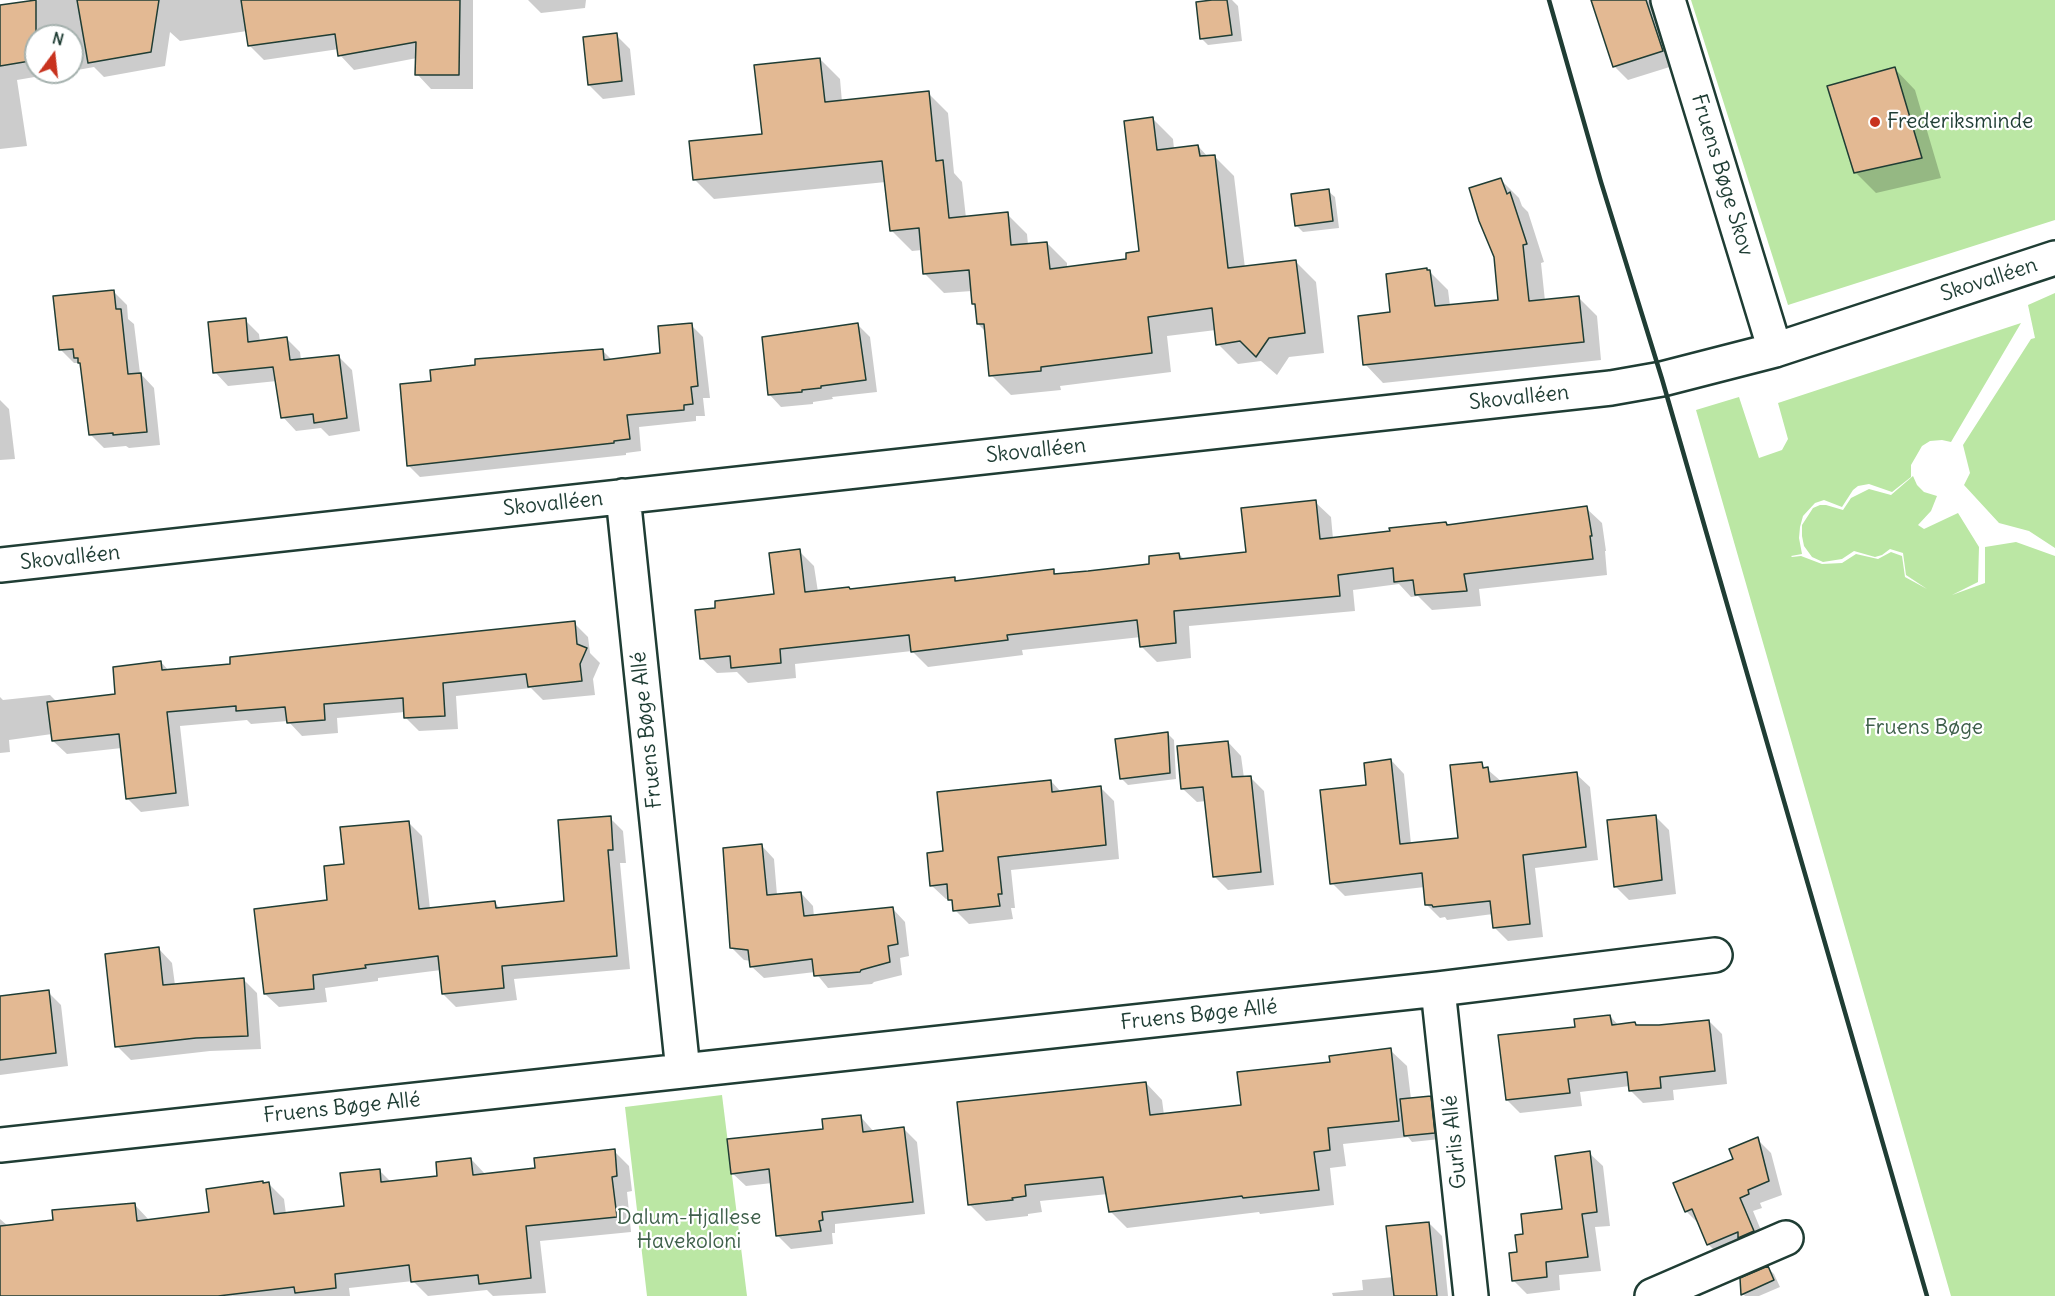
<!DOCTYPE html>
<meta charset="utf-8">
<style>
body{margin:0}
#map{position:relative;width:2055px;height:1296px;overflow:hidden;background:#fff;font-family:Delius,sans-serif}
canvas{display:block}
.north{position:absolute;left:24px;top:24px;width:60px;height:60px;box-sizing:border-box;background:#fff;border:2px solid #a5b1ae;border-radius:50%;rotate:15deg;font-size:16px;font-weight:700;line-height:24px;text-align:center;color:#1f3d34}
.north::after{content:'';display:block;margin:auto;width:21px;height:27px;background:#c8321e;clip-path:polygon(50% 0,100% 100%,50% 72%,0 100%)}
</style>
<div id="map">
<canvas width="2055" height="1296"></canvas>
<div class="north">N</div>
</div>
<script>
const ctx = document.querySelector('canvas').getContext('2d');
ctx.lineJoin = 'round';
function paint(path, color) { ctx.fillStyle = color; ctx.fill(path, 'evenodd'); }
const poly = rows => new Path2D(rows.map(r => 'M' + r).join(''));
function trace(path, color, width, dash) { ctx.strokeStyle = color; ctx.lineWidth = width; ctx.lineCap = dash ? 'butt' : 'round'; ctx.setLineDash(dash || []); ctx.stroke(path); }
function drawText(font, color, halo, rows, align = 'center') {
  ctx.font = font + ' Delius,sans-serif'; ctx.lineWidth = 4.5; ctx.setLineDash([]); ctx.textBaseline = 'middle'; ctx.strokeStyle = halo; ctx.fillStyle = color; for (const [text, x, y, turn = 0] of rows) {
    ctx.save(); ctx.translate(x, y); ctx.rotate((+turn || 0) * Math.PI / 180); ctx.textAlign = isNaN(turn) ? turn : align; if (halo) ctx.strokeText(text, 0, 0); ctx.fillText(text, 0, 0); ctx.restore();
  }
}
paint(poly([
 [1691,0,2055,0,2055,220,1788,305],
 [2055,293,2055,548,2029,531,1999,523,1964,485,1970,473,1963,445,2031,339,2035,338,2028,305],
 [2021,323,1951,442,1942,440,1930,441,1922,446,1911,465,1911,477,1892,492,1869,484,1858,486,1853,490,1842,507,1824,500,1815,503,1803,516,1800,527,1799,538,1802,554,1791,556,1792,557,1801,556,1822,564,1842,563,1856,554,1878,559,1891,552,1902,556,1905,577,1927,589,1906,575,1903,553,1890,549,1882,555,1875,557,1854,551,1842,559,1823,562,1812,557,1804,546,1802,536,1802,525,1813,508,1820,505,1826,505,1843,510,1851,498,1869,489,1891,495,1913,476,1917,485,1924,492,1937,496,1931,511,1918,525,1924,529,1958,513,1979,547,1978,582,1952,595,1985,583,1985,547,2016,542,2055,556,2055,1296,1951,1296,1696,410,1739,397,1759,458,1782,450,1788,439,1778,403],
 [722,1095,747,1296,647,1296,625,1107]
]), '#bbe7a4');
paint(poly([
 [39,0,473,0,473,89,431,89,417,74,417,58,354,70,340,55,339,49,264,60,250,46,247,31,180,41,170,32,165,66,104,77,94,67,72,71,72,36,36,36,36,72,64,72,17,80,27,146,0,149,0,6],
 [528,0,586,0,585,8,541,13],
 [1226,0,1232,0,1238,6,1242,41,1208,45,1201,38],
 [1593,0,1654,0,1676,65,1628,80,1615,67],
 [616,35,630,49,635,95,603,99,589,85],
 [820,59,840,79,842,102,928,93,948,113,954,173,962,182,966,218,1007,214,1027,234,1028,245,1047,243,1067,263,1067,268,1128,261,1140,252,1153,119,1173,139,1174,149,1198,146,1208,157,1214,156,1234,176,1245,268,1296,262,1316,282,1324,353,1289,357,1277,375,1261,361,1238,364,1218,344,1216,330,1167,336,1171,372,1060,386,1061,390,1011,395,991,375,986,332,978,324,972,291,944,293,924,273,922,250,912,251,892,231,886,182,714,199,694,179,764,136],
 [1895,69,1915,90,1941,178,1876,193,1855,172],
 [1501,180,1519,198,1522,206,1528,212,1544,262,1541,263,1545,301,1579,298,1597,316,1601,360,1383,383,1365,364,1392,314,1430,272,1448,290,1450,306,1500,301],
 [1328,191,1335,197,1339,228,1303,232,1297,226],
 [113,291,127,305,128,319,134,324,140,373,154,388,160,445,129,448,126,446,104,448,90,434,82,365,80,363,74,363,60,349],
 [245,320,259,334,260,342,286,338,300,352,301,360,338,356,352,370,360,431,329,436,321,428,296,431,283,417,277,381,228,386,215,372],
 [691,325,703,337,710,398,703,398,705,416,696,416,696,421,639,427,641,451,626,453,626,455,420,477,408,465,433,382,603,351,612,360,662,355],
 [858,325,870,337,877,392,832,397,833,399,813,402,813,404,781,407,769,394],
 [0,400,9,409,15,459,0,460],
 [1315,502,1331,517,1333,539,1392,533,1446,523,1449,526,1586,508,1602,523,1606,551,1605,551,1607,575,1479,589,1481,606,1432,610,1418,596,1411,597,1399,584,1353,590,1355,611,1189,626,1191,658,1157,662,1142,647,1141,637,1022,650,1023,655,928,667,912,651,795,664,796,678,748,683,737,672,717,673,701,658,717,609,776,595,799,551,814,566,818,592,851,591,954,579,958,582,1053,571,1057,575,1151,566,1179,554,1185,560,1248,554],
 [574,623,588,637,590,653,600,663,593,679,595,695,543,700,531,688,456,696,458,729,419,731,405,717,405,712,337,718,338,733,302,736,288,721,251,724,247,720,180,726,189,806,141,812,127,798,122,748,67,754,53,741,52,734,9,740,10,752,0,753,0,697,3,700,50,695,57,702,117,695,161,662,169,671,232,666],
 [1168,734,1174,740,1176,779,1128,785,1121,778],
 [1228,742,1241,756,1244,778,1250,777,1264,791,1274,885,1228,890,1215,877,1206,801,1197,802,1183,789],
 [1391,760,1404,774,1411,844,1459,839,1481,764,1502,782,1576,774,1590,787,1598,860,1535,868,1543,937,1508,941,1495,928,1493,914,1447,920,1445,917,1440,918,1427,905,1425,887,1345,896,1332,883,1368,786],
 [1051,781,1061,792,1101,788,1114,801,1119,859,1011,870,1015,908,1011,908,1013,919,969,924,955,910,954,903,950,899,946,899,932,886,945,852],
 [1655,816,1669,830,1676,894,1629,900,1615,886],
 [610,818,623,831,626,863,620,863,630,969,514,979,517,1000,456,1007,443,994,441,970,378,978,378,981,325,988,327,1002,279,1007,265,994,329,902,345,865,408,822,422,836,430,909,494,902,501,909,566,902],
 [762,846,774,859,777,895,801,893,813,906,814,917,893,909,905,922,909,956,900,958,902,975,874,982,872,984,828,988,815,972,764,978,751,966,751,961,744,960,732,948],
 [159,949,172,963,175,985,243,979,257,993,261,1049,210,1051,131,1060,117,1046],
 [48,992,61,1005,68,1066,0,1075,0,998],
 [1610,1016,1619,1026,1635,1024,1638,1027,1709,1021,1722,1034,1727,1084,1673,1090,1674,1100,1643,1103,1630,1090,1630,1086,1580,1092,1582,1106,1520,1113,1507,1100,1577,1028],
 [1390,1050,1407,1066,1411,1099,1430,1097,1437,1104,1440,1139,1412,1142,1408,1137,1343,1144,1346,1166,1330,1168,1334,1205,1260,1214,1259,1212,1127,1228,1110,1211,1108,1194,1040,1201,1042,1212,1028,1214,1028,1216,986,1221,969,1204,1146,1083,1162,1100,1164,1115,1242,1106,1331,1063],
 [860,1116,874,1132,904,1129,917,1142,925,1214,835,1224,835,1233,832,1233,833,1244,791,1249,778,1236,772,1183,746,1186,732,1173,824,1130],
 [1757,1139,1771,1153,1782,1195,1760,1203,1762,1208,1753,1211,1767,1245,1722,1258,1708,1244,1701,1226,1686,1211],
 [614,1151,629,1166,632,1191,627,1192,631,1232,540,1241,546,1293,493,1296,487,1290,428,1296,413,1281,349,1288,350,1296,0,1296,0,1219,8,1226,55,1222,134,1204,150,1221,211,1214,262,1182,265,1184,269,1184,284,1199,286,1214,345,1207,379,1170,391,1182,439,1177,471,1159,486,1175,536,1169],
 [1589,1153,1603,1166,1610,1226,1595,1227,1601,1271,1559,1275,1560,1290,1527,1294,1513,1280,1525,1235,1564,1210],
 [1429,1223,1442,1236,1448,1296,1333,1296,1332,1293,1363,1290,1362,1280,1394,1277],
 [1768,1268,1774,1274,1780,1287,1759,1296,1745,1296,1743,1294]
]), '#0003');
const building = poly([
 [36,0,36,60,0,66,0,5,36,0],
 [77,0,159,0,151,52,88,63,77,0],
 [241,0,460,0,459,75,415,75,416,42,338,56,335,34,248,46,241,0],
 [1212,0,1227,0,1232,35,1200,39,1196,2,1212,0],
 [1591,0,1646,0,1663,51,1613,67,1591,0],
 [617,33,622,81,588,85,583,37,617,33],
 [820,58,825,102,929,91,936,161,943,160,949,218,1008,212,1011,245,1047,242,1050,269,1126,259,1126,253,1139,251,1124,121,1153,117,1157,150,1198,145,1200,156,1215,155,1228,268,1296,260,1305,333,1269,338,1256,357,1240,341,1216,345,1212,308,1148,317,1152,353,1041,367,1041,371,989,376,984,324,977,324,975,304,972,304,969,270,923,274,919,228,890,231,882,161,693,180,689,141,762,134,754,65,820,58],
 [1895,67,1922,158,1854,173,1827,86,1895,67],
 [1501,178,1507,194,1510,192,1527,244,1523,245,1529,301,1579,296,1584,342,1363,365,1358,316,1390,312,1386,274,1427,268,1427,270,1430,270,1435,306,1498,300,1494,257,1479,221,1469,188,1501,178],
 [1329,189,1333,221,1295,226,1291,194,1329,189],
 [114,290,116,309,121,309,128,374,141,373,147,432,113,435,113,433,89,435,80,363,78,363,78,358,74,358,73,349,59,350,53,296,114,290],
 [246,318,248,342,287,337,290,360,339,355,347,418,314,423,313,414,281,418,273,367,213,373,208,322,246,318],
 [692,323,698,386,691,387,693,404,684,405,684,410,627,415,630,439,614,441,614,443,407,466,400,384,431,381,430,370,475,365,475,359,603,349,604,360,660,353,658,326,692,323],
 [858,323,866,380,821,386,821,388,802,390,802,392,768,395,762,337,858,323],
 [1316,500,1320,539,1390,531,1389,528,1446,522,1447,525,1587,506,1592,536,1590,536,1593,559,1464,574,1467,591,1415,595,1413,580,1394,582,1393,568,1338,575,1340,596,1174,611,1176,643,1140,647,1137,620,1007,635,1008,640,911,652,909,635,780,649,781,663,731,668,730,656,700,659,695,610,715,608,715,601,774,594,769,553,800,549,805,592,849,587,850,589,955,577,955,581,1054,569,1054,574,1088,571,1149,564,1149,556,1179,553,1180,559,1246,552,1241,508,1316,500],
 [575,621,577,644,587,648,580,664,582,681,528,687,526,674,443,683,445,716,404,718,403,698,324,704,325,720,287,723,285,707,236,711,236,706,167,712,176,793,126,799,119,734,52,741,47,702,115,694,113,667,161,661,162,670,230,664,230,657,575,621],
 [1168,732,1170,773,1120,779,1115,739,1168,732],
 [1228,741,1232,777,1251,776,1261,872,1213,877,1203,787,1181,789,1177,746,1228,741],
 [1391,759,1400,844,1458,838,1450,765,1482,762,1483,768,1488,767,1490,782,1577,772,1586,847,1523,855,1530,924,1493,928,1490,901,1433,907,1432,905,1425,905,1422,873,1330,884,1320,790,1366,785,1364,763,1391,759],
 [1051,780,1052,792,1101,786,1106,845,998,857,1002,894,998,894,1000,906,953,911,952,900,948,900,947,884,930,886,927,853,943,851,937,792,1051,780],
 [1656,815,1662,880,1614,887,1607,820,1656,815],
 [611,816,613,850,608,850,617,956,502,966,504,988,442,994,438,956,365,965,366,968,313,975,314,989,264,994,254,909,327,900,324,866,344,864,340,827,409,821,419,909,495,901,496,908,564,901,558,820,611,816],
 [762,844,767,895,801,892,804,916,893,907,898,944,888,946,890,962,861,970,860,972,814,976,812,959,750,967,748,950,730,948,723,848,762,844],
 [159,947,163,985,244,978,248,1036,196,1038,115,1047,105,954,159,947],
 [49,990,56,1053,0,1060,0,996,49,990],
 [1610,1015,1612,1025,1635,1022,1636,1025,1659,1025,1709,1020,1715,1071,1660,1077,1661,1088,1629,1091,1627,1072,1568,1079,1570,1093,1506,1100,1498,1035,1575,1027,1574,1019,1610,1015],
 [1391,1048,1399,1121,1328,1128,1330,1150,1314,1152,1319,1190,1243,1198,1242,1196,1109,1212,1103,1177,1025,1185,1026,1196,1012,1198,1013,1200,968,1205,957,1102,1146,1082,1150,1115,1241,1105,1237,1072,1330,1062,1329,1056,1391,1048],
 [1431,1096,1435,1133,1404,1136,1400,1099,1431,1096],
 [861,1115,863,1132,904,1127,913,1202,822,1212,823,1220,819,1221,821,1231,776,1236,769,1169,731,1174,727,1139,823,1129,822,1119,861,1115],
 [1758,1137,1769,1181,1748,1190,1749,1194,1740,1198,1754,1231,1738,1238,1738,1232,1707,1245,1692,1209,1685,1212,1673,1183,1733,1159,1729,1149,1758,1137],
 [615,1149,617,1176,612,1177,617,1217,526,1226,531,1278,479,1284,478,1275,411,1282,409,1265,335,1274,336,1288,295,1293,294,1287,218,1296,0,1296,0,1226,53,1220,52,1210,135,1203,137,1221,209,1212,206,1189,263,1181,263,1183,269,1182,274,1214,344,1206,340,1173,380,1169,381,1182,437,1176,436,1162,471,1158,473,1175,535,1168,534,1158,615,1149],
 [1590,1151,1597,1212,1582,1214,1588,1257,1546,1262,1547,1277,1512,1281,1509,1253,1517,1252,1515,1235,1523,1234,1521,1214,1562,1209,1555,1156,1590,1151],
 [1429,1222,1437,1296,1394,1296,1386,1226,1429,1222],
 [1768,1266,1774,1280,1741,1295,1740,1278,1768,1266]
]);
paint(building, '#e3b993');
trace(building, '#1f3d34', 1.5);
const minor = poly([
 [1668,0,1775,350],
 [623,496,683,1071],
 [0,565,1611,388,1662,379,1775,350,2055,258],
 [1438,989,1471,1296],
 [0,1145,1438,989,1715,955],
 [1652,1296,1786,1238]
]);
trace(minor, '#1f3d34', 38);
trace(minor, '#fff', 33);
trace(poly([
 [1549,0,1601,182,1662,379,1927,1296]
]), '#1f3d34', 4.5);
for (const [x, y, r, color] of [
 [1875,122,6,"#c8321e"]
]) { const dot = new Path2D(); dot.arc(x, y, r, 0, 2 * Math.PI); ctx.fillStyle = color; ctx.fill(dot); trace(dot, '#fff', 2); }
drawText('21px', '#1f3d34', '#fff', [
 ["Frederiksminde",1887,122]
], 'left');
drawText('21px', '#1f3d34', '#fff', [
 ["Fruens Bøge Skov",1722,175,73],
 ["Skovalléen",1989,280,-18],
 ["Skovalléen",1519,398,-6],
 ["Skovalléen",1036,451,-6],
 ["Skovalléen",553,504,-6],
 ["Skovalléen",70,558,-6],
 ["Fruens Bøge Allé",647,730,-96],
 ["Fruens Bøge Allé",1199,1015,-6],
 ["Fruens Bøge Allé",342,1108,-6],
 ["Gurlis Allé",1455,1142,-96]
]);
drawText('21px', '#3e5f4a', '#fff', [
 ["Fruens Bøge",1924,728],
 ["Dalum-Hjallese",689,1218],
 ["Havekoloni",689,1242]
]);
</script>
